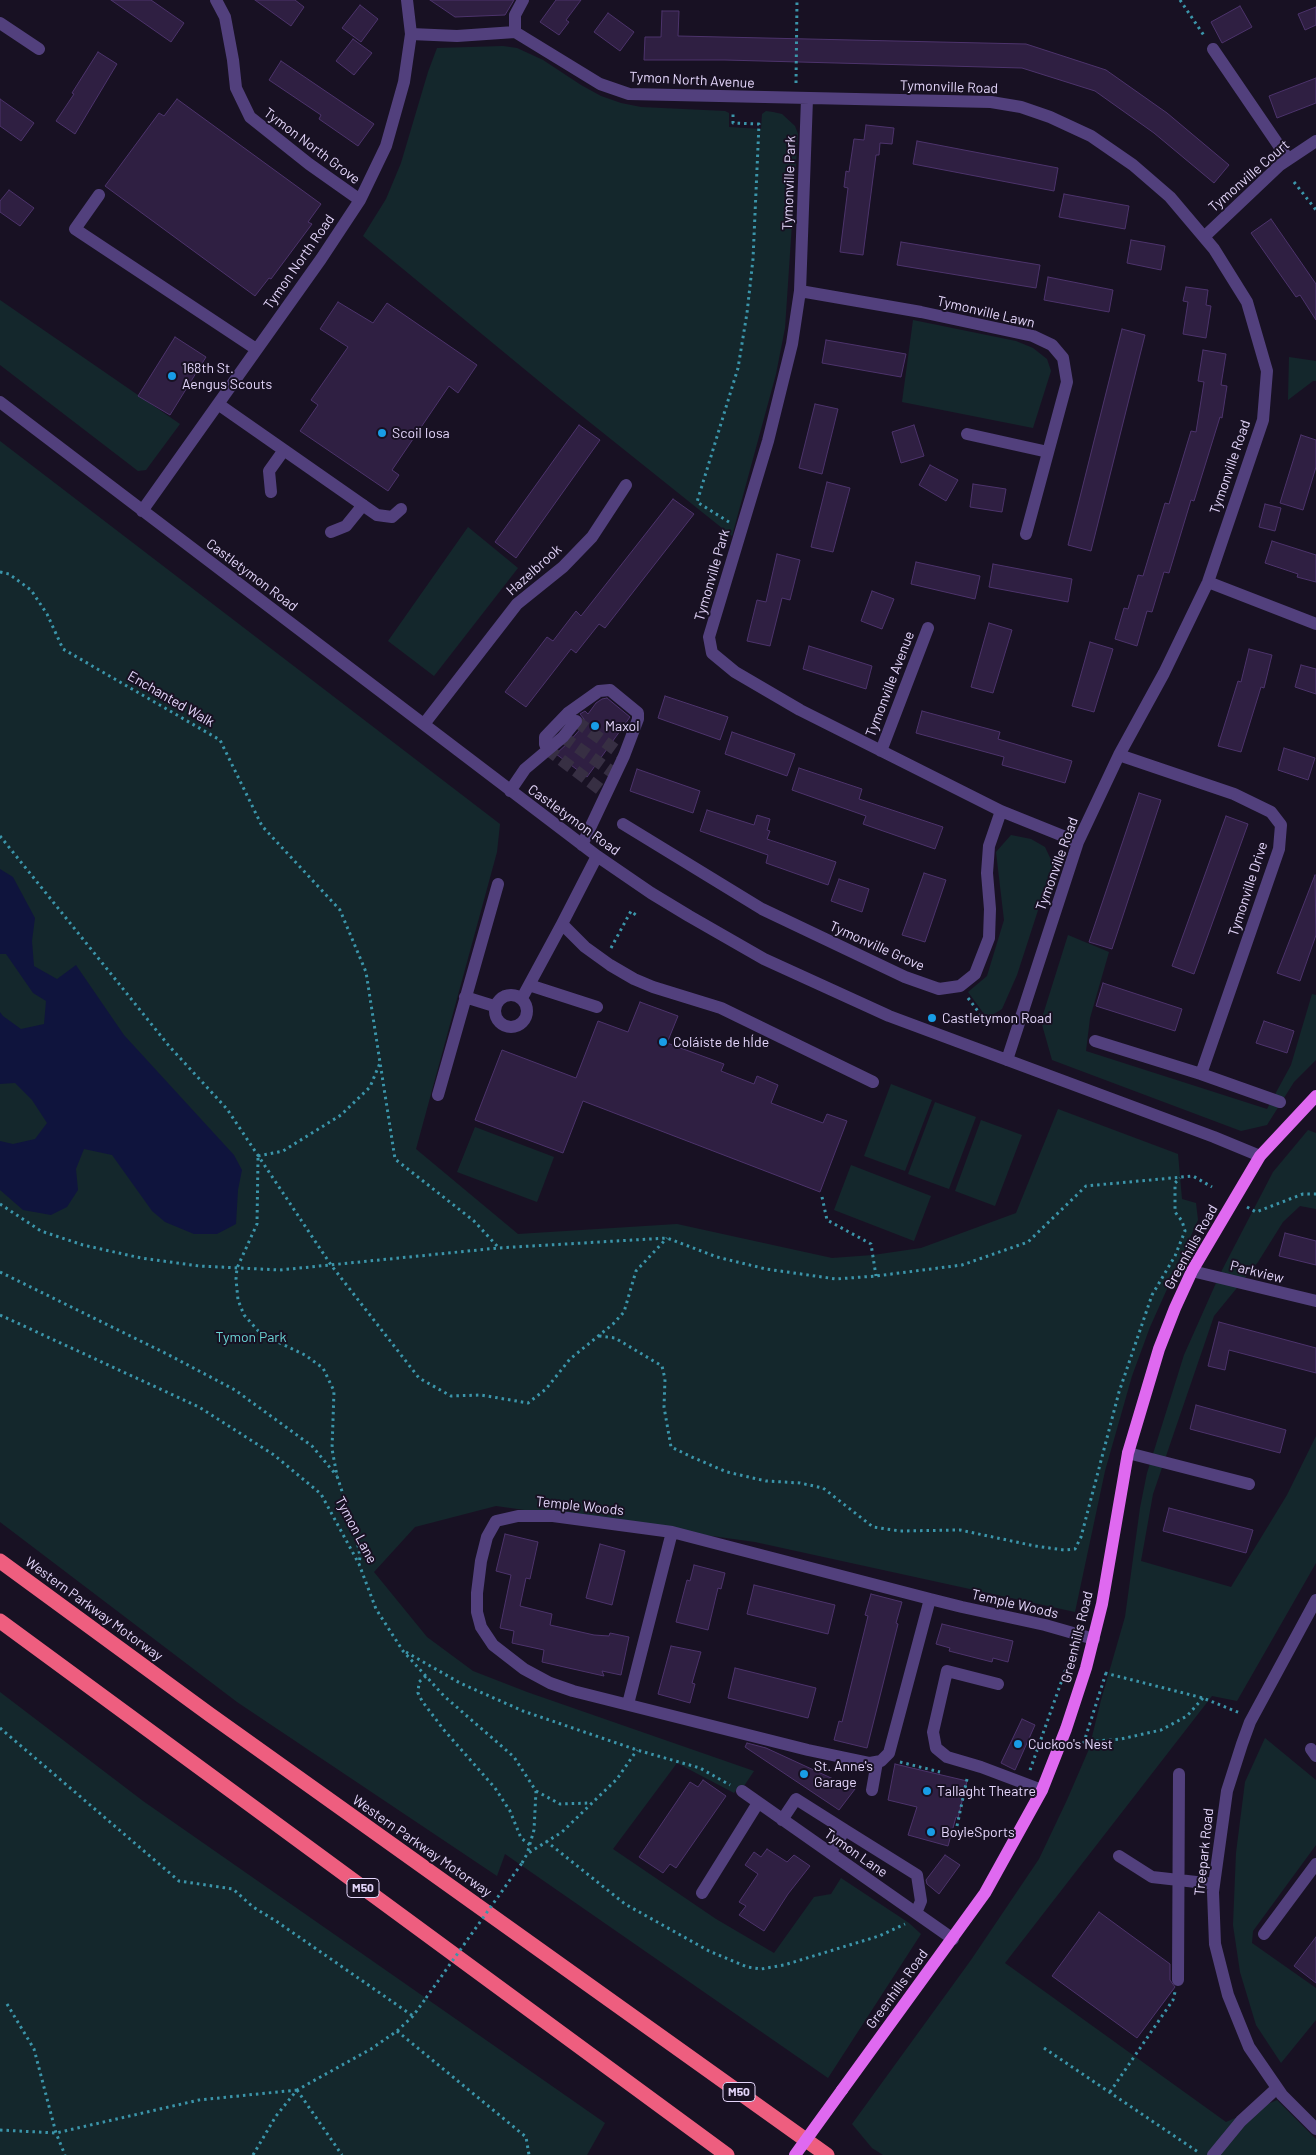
<!DOCTYPE html>
<meta charset="utf-8">
<style>
body{margin:0}
canvas{display:block;background:#181123}
</style>
<canvas width="1316" height="2155"></canvas>
<script>
const ctx = document.querySelector('canvas').getContext('2d');
ctx.lineJoin = 'round';
function paint(path, color) { ctx.fillStyle = color; ctx.fill(path, 'evenodd'); }
const poly = rows => new Path2D(rows.map(r => 'M' + r).join(''));
function trace(path, color, width, dash) { ctx.strokeStyle = color; ctx.lineWidth = width; ctx.lineCap = dash ? 'butt' : 'round'; ctx.setLineDash(dash || []); ctx.stroke(path); }
function drawText(font, color, halo, rows, align = 'center') {
  ctx.font = font + ' Barlow,sans-serif'; ctx.lineWidth = 4; ctx.setLineDash([]); ctx.textBaseline = 'middle'; ctx.strokeStyle = halo; ctx.fillStyle = color; for (const [text, x, y, turn = 0] of rows) {
    ctx.save(); ctx.translate(x, y); ctx.rotate((+turn || 0) * Math.PI / 180); ctx.textAlign = isNaN(turn) ? turn : align; if (halo) ctx.strokeText(text, 0, 0); ctx.fillText(text, 0, 0); ctx.restore();
  }
}
paint(poly([
 [503,46,517,48,543,60,581,85,601,96,621,103,641,107,725,111,729,113,729,127,761,129,762,114,766,111,773,112,782,114,795,126,798,134,785,328,776,374,732,536,557,396,363,236,386,199,401,163,428,72,437,48],
 [0,300,180,424,146,470,138,471,0,365],
 [913,320,1016,341,1033,348,1047,359,1051,371,1033,428,902,402],
 [1289,357,1316,361,1316,381,1313,381,1288,400],
 [0,441,500,824,497,852,416,1149,518,1234,677,1224,832,1258,873,1255,921,1248,1016,1213,1058,1109,1178,1154,1182,1199,1196,1203,1198,1220,1150,1327,1132,1376,1105,1471,1075,1612,755,1542,496,1506,415,1527,374,1572,427,1637,473,1671,527,1692,754,1771,744,1786,740,1786,734,1793,677,1763,613,1849,716,1919,774,1953,814,1897,831,1894,841,1878,909,1923,921,1934,828,2078,505,1854,497,1876,237,1702,0,1522],
 [468,527,518,568,434,676,388,641],
 [1011,835,1031,839,1045,847,1053,864,1017,975,1002,1009,987,1018,968,992,987,976,1004,920,996,852],
 [1068,935,1109,952,1090,1018,1086,1051,1267,1109,1291,1065,1312,994,1316,995,1316,1060,1294,1082,1267,1125,1241,1131,1052,1060,1041,1021],
 [891,1084,932,1100,905,1171,864,1156],
 [935,1102,976,1117,949,1189,908,1174],
 [981,1120,1022,1135,995,1206,955,1191],
 [475,1127,554,1157,537,1202,457,1172],
 [1308,1130,1316,1133,1316,1209,1300,1206,1283,1222,1258,1262,1214,1316,1153,1494,1141,1561,1231,1587,1287,1495,1316,1436,1316,1563,1237,1701,1212,1696,1005,1963,1226,2122,1277,2100,1316,2139,1316,2155,883,2155,872,2148,852,2124,971,1960,1039,1859,1067,1800,1089,1749,1101,1700,1125,1617,1140,1508,1147,1473,1184,1355,1220,1274,1273,1172],
 [851,1165,931,1196,914,1241,834,1210],
 [0,1692,143,1801,605,2123,587,2155,0,2155],
 [1265,1738,1316,1780,1316,1845,1253,1931,1252,1943,1316,1988,1316,2020,1281,2063,1256,2025,1240,1972,1233,1925,1236,1853,1245,1782]
]), '#14272c');
paint(poly([
 [0,869,13,877,35,918,32,941,34,966,57,979,76,965,124,1035,234,1155,242,1170,238,1190,236,1224,217,1234,194,1234,165,1222,152,1211,112,1155,84,1149,76,1169,78,1190,67,1207,51,1215,23,1210,0,1190,0,1141,13,1144,35,1139,47,1123,32,1100,15,1083,0,1084,0,1012,3,1016,21,1029,44,1024,46,1001,33,993,6,954,0,954]
]), '#0f143d');
const building = poly([
 [111,0,151,0,184,23,171,42,111,0],
 [255,0,295,0,304,7,291,26,255,0],
 [430,0,514,0,505,15,455,17,430,0],
 [556,0,581,0,566,20,569,22,559,35,540,22,556,0],
 [360,5,378,19,361,42,342,28,360,5],
 [1240,6,1252,27,1222,43,1211,22,1240,6],
 [1316,7,1316,25,1305,30,1298,14,1316,7],
 [662,11,679,11,678,36,1026,44,1106,70,1167,113,1229,165,1214,183,1154,133,1095,91,1022,68,725,60,644,60,645,37,661,37,662,11],
 [608,13,634,32,620,51,594,32,608,13],
 [353,39,372,53,354,75,336,61,353,39],
 [98,52,117,64,75,134,56,121,74,94,72,93,98,52],
 [281,61,374,124,358,146,319,119,321,115,269,80,281,61],
 [1316,78,1316,103,1277,118,1269,96,1316,78],
 [0,99,34,123,21,141,0,126,0,99],
 [177,99,321,204,308,222,312,224,271,279,269,278,255,296,105,186,159,113,164,116,177,99],
 [866,125,894,128,892,144,880,143,879,155,876,155,863,255,840,252,848,188,844,187,846,171,849,172,854,139,864,140,866,125],
 [917,141,1058,168,1054,191,913,164,917,141],
 [9,190,34,208,20,226,0,212,0,201,9,190],
 [1064,194,1129,206,1125,229,1059,217,1064,194],
 [1271,219,1316,284,1316,320,1300,295,1296,297,1251,233,1271,219],
 [1131,240,1165,246,1161,270,1127,263,1131,240],
 [901,242,1040,265,1036,288,897,265,901,242],
 [1048,277,1113,290,1109,312,1044,300,1048,277],
 [1186,287,1208,290,1206,305,1211,306,1206,338,1183,334,1188,302,1183,301,1186,287],
 [338,302,373,323,387,303,477,365,458,393,449,386,392,470,399,475,388,491,300,431,318,405,311,400,348,347,320,329,338,302],
 [1122,329,1145,335,1091,551,1068,545,1122,329],
 [175,337,206,357,170,415,138,396,175,337],
 [826,340,906,354,901,377,822,363,826,340],
 [1203,350,1226,354,1221,385,1227,386,1222,418,1220,417,1194,501,1191,500,1169,573,1164,572,1152,612,1147,611,1137,646,1115,639,1124,608,1128,609,1138,575,1143,576,1165,503,1169,504,1191,431,1196,432,1204,382,1198,381,1203,350],
 [815,404,838,409,822,474,799,468,815,404],
 [579,425,600,440,516,558,495,542,579,425],
 [914,425,924,456,901,463,892,432,914,425],
 [1301,435,1316,440,1316,467,1303,510,1280,503,1301,435],
 [930,465,958,480,946,501,919,485,930,465],
 [827,482,850,488,833,552,811,547,827,482],
 [973,484,1006,489,1002,512,970,507,973,484],
 [673,499,694,514,605,628,599,624,576,653,571,649,526,707,505,692,547,637,553,641,576,611,581,616,673,499],
 [1265,504,1281,508,1275,531,1259,527,1265,504],
 [1272,541,1316,555,1316,582,1297,577,1298,574,1265,563,1272,541],
 [777,554,800,560,790,600,782,598,770,646,747,641,757,600,766,602,777,554],
 [916,562,980,576,975,599,911,584,916,562],
 [993,564,1072,579,1068,602,989,587,993,564],
 [872,591,894,599,882,629,861,621,872,591],
 [989,623,1012,630,993,693,971,687,989,623],
 [1090,642,1113,649,1094,712,1072,706,1090,642],
 [809,646,872,666,866,689,803,669,809,646],
 [1249,649,1272,655,1264,688,1261,687,1241,752,1218,746,1238,681,1241,682,1249,649],
 [1301,665,1316,669,1316,694,1295,687,1301,665],
 [665,696,728,717,720,740,658,718,665,696],
 [607,698,630,717,587,777,556,754,569,742,583,726,584,719,580,714,585,711,588,714,596,703,602,699,607,698],
 [922,711,1000,732,998,739,1072,761,1065,783,1002,765,1004,757,916,733,922,711],
 [732,732,795,754,787,776,725,754,732,732],
 [1284,748,1315,758,1308,780,1278,770,1284,748],
 [799,768,862,789,859,799,943,827,935,849,863,824,866,816,792,790,799,768],
 [637,769,700,791,693,813,630,791,637,769],
 [1139,793,1161,800,1112,949,1089,942,1139,793],
 [707,810,754,825,757,815,770,819,767,830,770,831,767,839,836,862,828,885,766,863,768,855,700,831,707,810],
 [1226,816,1248,824,1194,974,1172,966,1226,816],
 [924,873,946,880,925,942,902,935,924,873],
 [1315,875,1316,935,1300,981,1277,973,1315,875],
 [839,879,869,889,862,912,831,901,839,879],
 [1103,983,1182,1009,1175,1031,1096,1006,1103,983],
 [640,1002,678,1016,667,1043,724,1064,721,1071,754,1084,757,1076,778,1085,771,1103,823,1123,827,1114,847,1121,820,1192,583,1101,563,1153,475,1120,502,1050,576,1078,598,1021,628,1032,640,1002],
 [1264,1021,1294,1031,1287,1053,1256,1043,1264,1021],
 [1285,1233,1316,1241,1316,1265,1279,1256,1285,1233],
 [1219,1322,1316,1348,1316,1373,1229,1350,1225,1370,1208,1366,1219,1322],
 [1196,1405,1286,1430,1280,1453,1190,1429,1196,1405],
 [1169,1508,1253,1530,1246,1553,1163,1531,1169,1508],
 [505,1534,538,1542,530,1579,526,1578,520,1606,552,1614,550,1625,594,1635,609,1636,610,1633,629,1637,621,1675,602,1671,604,1676,542,1662,544,1650,512,1643,514,1631,500,1628,511,1575,496,1571,505,1534],
 [600,1544,625,1551,612,1605,586,1598,600,1544],
 [694,1565,725,1573,721,1589,718,1588,708,1630,676,1622,687,1580,690,1581,694,1565],
 [754,1585,835,1605,828,1634,747,1614,754,1585],
 [871,1594,902,1602,896,1623,898,1624,867,1748,834,1740,839,1721,842,1722,868,1616,865,1615,871,1594],
 [942,1624,1013,1641,1008,1662,993,1658,992,1662,949,1651,950,1648,936,1644,942,1624],
 [671,1646,701,1652,692,1683,695,1684,690,1703,658,1694,671,1646],
 [735,1668,816,1688,808,1718,728,1698,735,1668],
 [1022,1719,1035,1725,1015,1770,1001,1763,1022,1719],
 [747,1743,766,1748,855,1789,839,1810,745,1747,747,1743],
 [895,1764,967,1781,958,1818,956,1817,948,1846,908,1835,917,1807,888,1800,895,1764],
 [703,1780,726,1796,676,1868,670,1864,663,1873,639,1857,690,1782,698,1787,703,1780],
 [767,1849,787,1862,794,1855,810,1866,788,1894,764,1931,739,1915,746,1906,739,1902,758,1874,745,1865,754,1852,761,1857,767,1849],
 [945,1855,960,1865,939,1894,927,1884,926,1880,945,1855],
 [1099,1912,1170,1964,1170,1980,1175,1987,1137,2038,1052,1976,1099,1912],
 [1316,1937,1316,1983,1294,1966,1316,1937]
]);
paint(building, '#2f1f42');
trace(building, '#4c336b', 1);
trace(poly([
 [576,721,624,756],
 [563,737,615,774],
 [547,749,605,793]
]), '#372f43', 12, [12, 6]);
trace(poly([
 [1180,0,1205,37],
 [796,83,797,0],
 [1294,182,1316,210],
 [729,522,697,502,738,368,747,313,753,259,759,124,733,123,733,111],
 [0,572,9,574,31,590,47,614,63,649,220,740,262,826,340,910,366,972,395,1159,474,1221,498,1247],
 [0,836,169,1046,227,1109,331,1265,419,1378,451,1396,481,1395,528,1403,546,1389,570,1359,613,1324,624,1312,636,1271,667,1238],
 [611,948,631,911,637,916],
 [968,998,986,1022,988,1027],
 [258,1156,283,1151,341,1115,370,1087,380,1063],
 [258,1158,257,1224,237,1268,236,1279,238,1300,244,1315,261,1334,305,1355,323,1368,334,1391,332,1449,337,1476,356,1534,360,1557,359,1563],
 [822,1197,827,1220,871,1244,876,1276],
 [0,1204,41,1231,83,1245,141,1258,199,1266,280,1270,498,1248,667,1238,717,1257,766,1269,836,1279,876,1276,962,1265,1028,1242,1086,1186,1193,1176,1212,1187],
 [1247,1207,1256,1212,1303,1194,1316,1194],
 [0,1272,167,1354,235,1390,312,1446,337,1476],
 [0,1315,199,1407,274,1455,321,1494,359,1564,376,1609,403,1651,444,1696,514,1757,536,1791,534,1830,527,1854],
 [599,1336,615,1338,662,1366,665,1379,664,1407,671,1447,694,1458,727,1472,766,1481,800,1483,823,1488,873,1527,900,1531,960,1530,1035,1546,1064,1550,1075,1549,1081,1537,1119,1392,1152,1295,1175,1256,1185,1231,1182,1221,1175,1212,1175,1183,1180,1178],
 [406,1652,460,1683,523,1711,637,1750,700,1768,730,1785],
 [1105,1673,1203,1698,1240,1713],
 [1106,1673,1084,1742,1121,1739,1161,1730,1187,1716,1203,1698],
 [426,1676,419,1682,418,1693,422,1701,444,1730,495,1788,510,1811,521,1838,530,1845],
 [0,1728,179,1881,233,1889,253,1907,276,1921,413,2016],
 [900,1762,940,1772],
 [1030,1770,1068,1663,1074,1664],
 [536,1791,560,1804,590,1803],
 [957,1826,967,1779],
 [546,1841,625,1904,709,1951,747,1967,761,1969,784,1965,879,1936,905,1924],
 [522,1863,527,1854,562,1832,617,1779,637,1750],
 [7,2004,34,2049,56,2133,65,2155],
 [397,2031,526,2137,529,2155],
 [1044,2048,1198,2152],
 [297,2090,342,2155],
 [1110,2092,1173,2000,1175,1992],
 [0,2130,56,2133,199,2100,297,2090],
 [253,2155,276,2116,297,2090,371,2049,397,2031,413,2016,426,1998]
]), '#3b95aa', 3, [2.5, 4]);
trace(poly([
 [216,0,225,17,233,60,236,88,250,117,309,164,360,200],
 [0,23,39,49],
 [515,32,515,15,523,0],
 [411,34,457,36,515,32,600,84,629,94,991,102,1021,107,1050,117,1091,136,1133,165,1170,197,1214,249,1247,302,1267,371,1263,420,1208,582,1164,673,1119,755,1078,842,1007,1060],
 [1213,49,1288,159],
 [807,99,800,291,792,344,768,441,709,637,712,653,735,672,800,710,1001,811,1078,842],
 [99,195,75,229,256,349],
 [1204,237,1280,165,1316,141],
 [800,291,921,312,1033,336,1052,345,1063,358,1067,382,1026,534],
 [0,402,597,856,651,893,689,916,764,959,889,1016,1214,1137,1260,1156],
 [218,404,377,515,392,517,401,509],
 [967,434,1048,452],
 [271,492,269,471,284,450],
 [142,511,321,259,360,200,386,146,404,82,411,34,407,0],
 [331,532,346,526,363,505],
 [1208,582,1316,624],
 [424,724,517,604,563,567,592,537,626,485],
 [547,749,545,744,545,737,568,713,599,691,610,690,638,713,638,719,624,756,582,845],
 [881,751,928,628],
 [1119,755,1234,794,1271,812,1281,825,1279,849,1201,1074],
 [510,791,525,769,563,737,576,721],
 [623,824,762,909,905,977,939,989,960,986,975,974,989,938,990,909,987,873,989,846,1001,811],
 [562,924,585,947,610,965,634,979,653,987,721,1008,873,1082],
 [529,985,597,1007],
 '495 1011a16 16 0 1 1 32 0a16 16 0 1 1-32 0Z',
 [465,997,494,1006],
 [522,998,562,924,597,856],
 [1095,1041,1201,1074,1280,1102],
 [438,1095,498,884],
 [1192,1271,1316,1301],
 [1128,1453,1249,1484],
 [930,1599,889,1753,881,1761,870,1763,808,1750,573,1691,550,1683,524,1669,493,1645,481,1627,477,1612,477,1593,481,1561,487,1537,496,1521,518,1516,553,1516,672,1532,930,1599,962,1607,1045,1625,1094,1639],
 [1316,1600,1250,1722,1242,1744,1227,1791,1213,1892,1215,1944,1228,1995,1249,2047,1282,2095,1316,2129],
 [998,1684,947,1671,933,1732,936,1748,947,1757,981,1767,1042,1790],
 [628,1704,672,1532],
 [1311,1749,1316,1756],
 [872,1790,877,1762],
 [742,1791,953,1939],
 [782,1820,796,1799,845,1830,830,1853],
 [845,1830,917,1875,921,1901,916,1913],
 [1119,1856,1152,1877,1214,1884],
 [702,1893,758,1803],
 [1264,1934,1316,1864],
 [1178,1980,1179,1774],
 [1213,2155,1241,2121,1277,2088]
]), '#52407d', 12);
trace(poly([
 [842,2090,985,1893,1042,1790,1066,1729,1086,1668,1102,1604,1128,1453,1159,1349,1175,1308,1192,1271,1260,1156,1316,1096]
]), '#df69f0', 12);
trace(poly([
 [0,1561,209,1714,827,2155],
 [0,1621,727,2155]
]), '#ee5e7f', 15);
trace(poly([
 [426,1998,522,1863]
]), '#3b95aa', 3, [2.5, 4]);
trace(poly([
 [795,2155,842,2090]
]), '#df69f0', 12);
for (const [x, y, r, color] of [
 [172,376,5,"#189de6"],
 [382,433,5,"#189de6"],
 [595,726,5,"#189de6"],
 [932,1018,5,"#189de6"],
 [663,1042,5,"#189de6"],
 [1018,1744,5,"#189de6"],
 [804,1774,5,"#189de6"],
 [927,1791,5,"#189de6"],
 [931,1832,5,"#189de6"]
]) { const dot = new Path2D(); dot.arc(x, y, r, 0, 2 * Math.PI); ctx.fillStyle = color; ctx.fill(dot); trace(dot, '#181123', 2); }
for (const [x, y, w] of [
 [363,1888,32],
 [739,2092,32]
]) { const box = new Path2D(); box.roundRect(x - w / 2, y - 9.5, w, 19, 4); ctx.fillStyle = '#181123'; ctx.fill(box); trace(box, '#e4d6fb', 1); }
drawText('bold 12px', '#e4d6fb', null, [
 ["M50",363,1888],
 ["M50",739,2092]
]);
drawText('14px', '#e4d6fb', '#181123', [
 ["Tymon North Avenue",692,80,3],
 ["Tymonville Road",949,87,2],
 ["Tymon North Grove",312,146,37],
 ["Tymonville Court",1249,176,-41],
 ["Tymonville Park",789,183,-88],
 ["Tymon North Road",299,262,-55],
 ["Tymonville Lawn",986,312,13],
 ["Tymonville Road",1230,467,-71],
 ["Hazelbrook",534,570,-42],
 ["Castletymon Road",252,575,37],
 ["Tymonville Park",712,575,-74],
 ["Tymonville Avenue",890,684,-69],
 ["Enchanted Walk",171,699,30],
 ["Castletymon Road",574,820,36],
 ["Tymonville Road",1057,864,-70],
 ["Tymonville Drive",1248,889,-72],
 ["Tymonville Grove",877,946,24],
 ["Greenhills Road",1191,1247,-61],
 ["Parkview",1257,1272,14],
 ["Temple Woods",580,1506,6],
 ["Tymon Lane",356,1530,62],
 ["Temple Woods",1015,1604,13],
 ["Western Parkway Motorway",94,1609,36],
 ["Greenhills Road",1077,1637,-76],
 ["Western Parkway Motorway",422,1846,35],
 ["Treepark Road",1204,1852,-84],
 ["Tymon Lane",856,1853,35],
 ["Greenhills Road",897,1989,-54]
]);
drawText('14px', '#e4d6fb', '#181123', [
 ["168th St.",182,368],
 ["Aengus Scouts",182,384],
 ["Scoil Iosa",392,433],
 ["Maxol",605,726],
 ["Castletymon Road",942,1018],
 ["Coláiste de hÍde",673,1042],
 ["Cuckoo's Nest",1028,1744],
 ["St. Anne's",814,1766],
 ["Garage",814,1782],
 ["Tallaght Theatre",937,1791],
 ["BoyleSports",941,1832]
], 'left');
drawText('14px', '#6ad4d4', '#181123', [
 ["Tymon Park",251,1337]
]);
</script>
